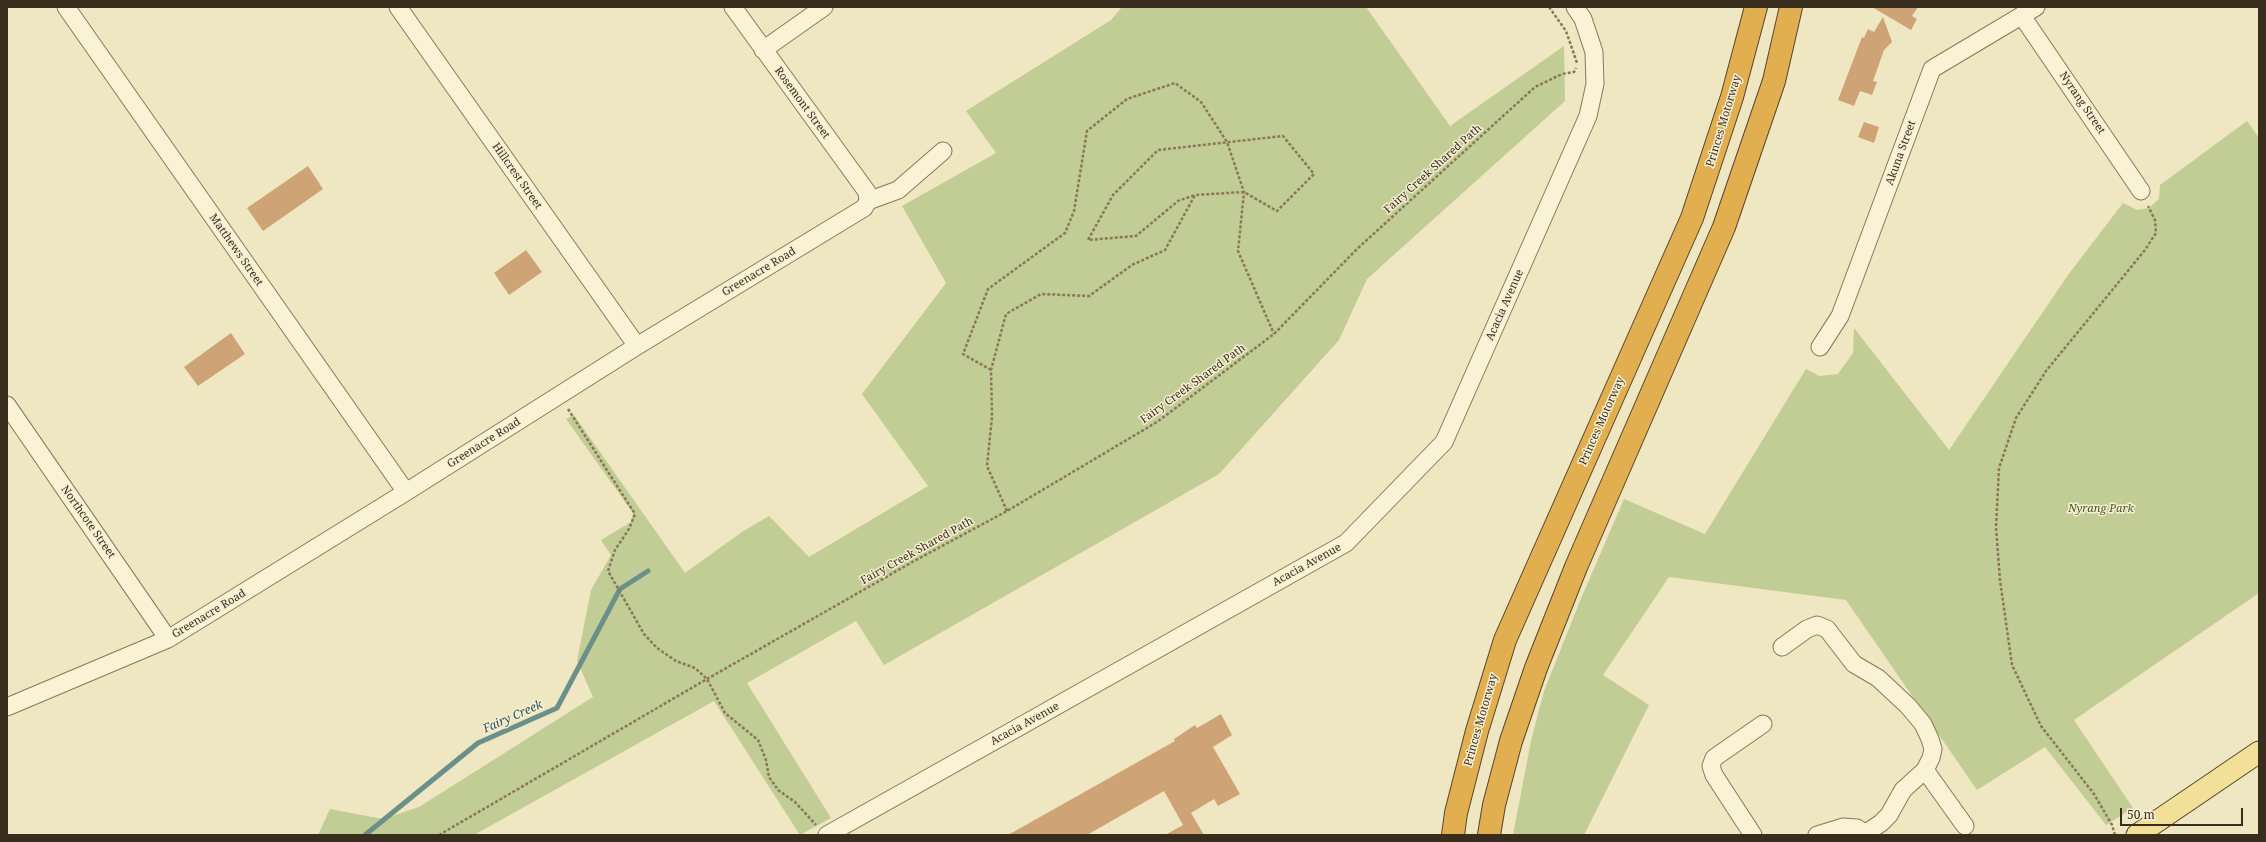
<!DOCTYPE html>
<style>
body{margin:0}
#map{position:relative;width:2266px;height:842px;overflow:hidden;background:#efe6c2;font-family:"Noto Serif",serif}
canvas{display:block}
.frame{position:absolute;inset:0;border:8px solid #392d1d;pointer-events:none}
.scale{position:absolute;left:2120px;top:808px;width:123px;height:18px;box-sizing:border-box;border:2px solid #392d1d;border-top:0;padding-left:5px;font-size:12px;line-height:14px;white-space:nowrap;color:#392d1d;-webkit-text-stroke:3px #f6efd2;paint-order:stroke}
</style>
<div id="map">
<canvas width="2266" height="842"></canvas>
<div class="frame"></div>
<div class="scale">50 m</div>
</div>
<script>
const ctx = document.querySelector('canvas').getContext('2d');
ctx.lineJoin = 'round';
function paint(path, color) { ctx.fillStyle = color; ctx.fill(path, 'evenodd'); }
const poly = rows => new Path2D(rows.map(r => 'M' + r).join(''));
function trace(path, color, width, dash) { ctx.strokeStyle = color; ctx.lineWidth = width; ctx.lineCap = dash ? 'butt' : 'round'; ctx.setLineDash(dash || []); ctx.stroke(path); }
function drawText(font, color, halo, rows, align = 'center') {
  ctx.font = font + ' "Noto Serif",serif'; ctx.lineWidth = 3; ctx.setLineDash([]); ctx.textBaseline = 'middle'; ctx.strokeStyle = halo; ctx.fillStyle = color; for (const [text, x, y, turn = 0] of rows) {
    ctx.save(); ctx.translate(x, y); ctx.rotate((+turn || 0) * Math.PI / 180); ctx.textAlign = isNaN(turn) ? turn : align; if (halo) ctx.strokeText(text, 0, 0); ctx.fillText(text, 0, 0); ctx.restore();
  }
}
paint(poly([
 [1122,7,1366,7,1450,126,1564,46,1565,101,1367,279,1339,340,1219,474,884,665,856,621,747,683,831,818,800,835,714,701,474,835,318,835,330,809,383,819,419,807,593,697,577,661,591,590,611,555,601,540,631,522,633,513,566,419,574,415,685,573,742,532,769,516,809,557,928,486,862,394,946,283,902,206,996,153,966,111,1111,20],
 [2247,121,2259,138,2259,593,2074,720,2133,808,2106,825,2045,747,1977,790,1846,600,1669,577,1603,675,1649,705,1584,835,1513,835,1531,741,1544,691,1580,601,1624,499,1705,534,1806,369,1819,376,1838,374,1853,353,1854,328,1949,450,2068,275,2123,203,2137,210,2149,208,2159,199,2160,185]
]), '#c1cd95');
trace(poly([
 [365,835,478,743,557,708,620,589,648,571]
]), '#6b908a', 5);
paint(poly([
 [1872,7,1918,7,1912,16,1917,19,1911,30],
 [1883,17,1892,42,1884,50,1873,81,1877,82,1872,95,1860,91,1854,106,1838,100,1862,37,1864,38,1868,29,1874,32],
 [1864,122,1879,127,1874,143,1858,137],
 [308,166,323,189,263,231,247,208],
 [526,250,542,272,509,295,494,273],
 [231,333,245,354,198,386,184,367],
 [1221,714,1232,735,1213,747,1240,794,1218,806,1214,799,1191,813,1204,835,1165,835,1183,825,1164,791,1087,835,1008,835,1175,741,1174,739,1195,725,1197,728]
]), '#cea477');
const minor = poly([
 [66,7,406,492],
 [398,7,637,346],
 [733,7,867,192,868,201],
 [2022,16,2141,191],
 [763,50,824,7],
 [1820,347,1840,316,1932,69,2036,7],
 [7,405,168,639],
 [1782,647,1807,629,1817,625,1827,629,1854,664,1878,678,1908,706,1923,724,1930,739,1933,749,1931,758,1925,770,1903,790,1889,815,1881,823,1866,833],
 [7,707,168,639,406,492,637,346,864,208,868,201,898,190,943,151],
 [1925,770,1965,826],
 [827,835,1346,543,1444,442,1588,116,1595,84,1594,52,1583,19,1575,7],
 [1753,835,1714,775,1711,766,1714,758,1763,724],
 [1817,835,1843,827,1857,828,1867,835]
]);
const major = poly([
 [2137,835,2259,752]
]);
const highway = poly([
 [1453,835,1456,813,1477,731,1505,640,1692,218,1732,97,1756,7],
 [1489,835,1494,805,1511,741,1536,668,1576,567,1724,227,1774,81,1791,7]
]);
trace(minor, '#897759', 19);
trace(major, '#57452d', 23);
trace(highway, '#57452d', 24);
trace(poly([
 [1549,7,1566,31,1577,63],
 [991,370,963,354,988,289,1065,233,1074,211,1087,131,1127,99,1175,83,1201,102,1227,142,1244,192,1238,251,1274,334],
 [568,409,635,514,629,529,615,550,608,571,644,634,657,648,676,661,695,668,707,679,725,713,758,740,766,760,769,777,778,790,795,802,816,825],
 [1007,511,987,466,992,417,991,370,1006,314,1041,294,1089,296,1132,265,1165,250,1195,195,1244,192,1277,211,1314,174,1283,136,1158,150,1113,195,1088,240,1136,236,1178,201,1195,195],
 [439,835,707,679,916,560,1007,511,1157,422,1274,334,1357,249,1535,87,1562,74,1574,72,1576,68],
 [2115,835,2112,825,2094,794,2041,726,2012,665,2000,580,1996,527,1999,468,2016,418,2046,371,2145,250,2156,233,2155,220,2148,206]
]), '#897759', 2.5, [3, 2]);
trace(minor, '#faf2d5', 17);
trace(major, '#f3e098', 21);
trace(highway, '#e1af50', 22);
drawText('11px', '#392d1d', '#f6efd2', [
 ["Rosemont Street",802,103,54],
 ["Nyrang Street",2082,103,56],
 ["Princes Motorway",1724,121,-73],
 ["Akuna Street",1901,153,-70],
 ["Fairy Creek Shared Path",1433,169,-42],
 ["Hillcrest Street",517,176,55],
 ["Matthews Street",236,250,55],
 ["Greenacre Road",759,272,-31],
 ["Acacia Avenue",1505,305,-66],
 ["Fairy Creek Shared Path",1193,384,-36],
 ["Princes Motorway",1602,421,-66],
 ["Greenacre Road",484,443,-32],
 ["Northcote Street",88,522,55],
 ["Fairy Creek Shared Path",917,551,-29],
 ["Acacia Avenue",1307,565,-29],
 ["Greenacre Road",209,614,-31],
 ["Princes Motorway",1481,720,-74],
 ["Acacia Avenue",1025,724,-29]
]);
drawText('italic 11px', '#445623', '#f6efd2', [
 ["Nyrang Park",2101,509]
]);
drawText('italic 12px', '#2c5759', '#f6efd2', [
 ["Fairy Creek",513,717,-24]
]);
</script>
